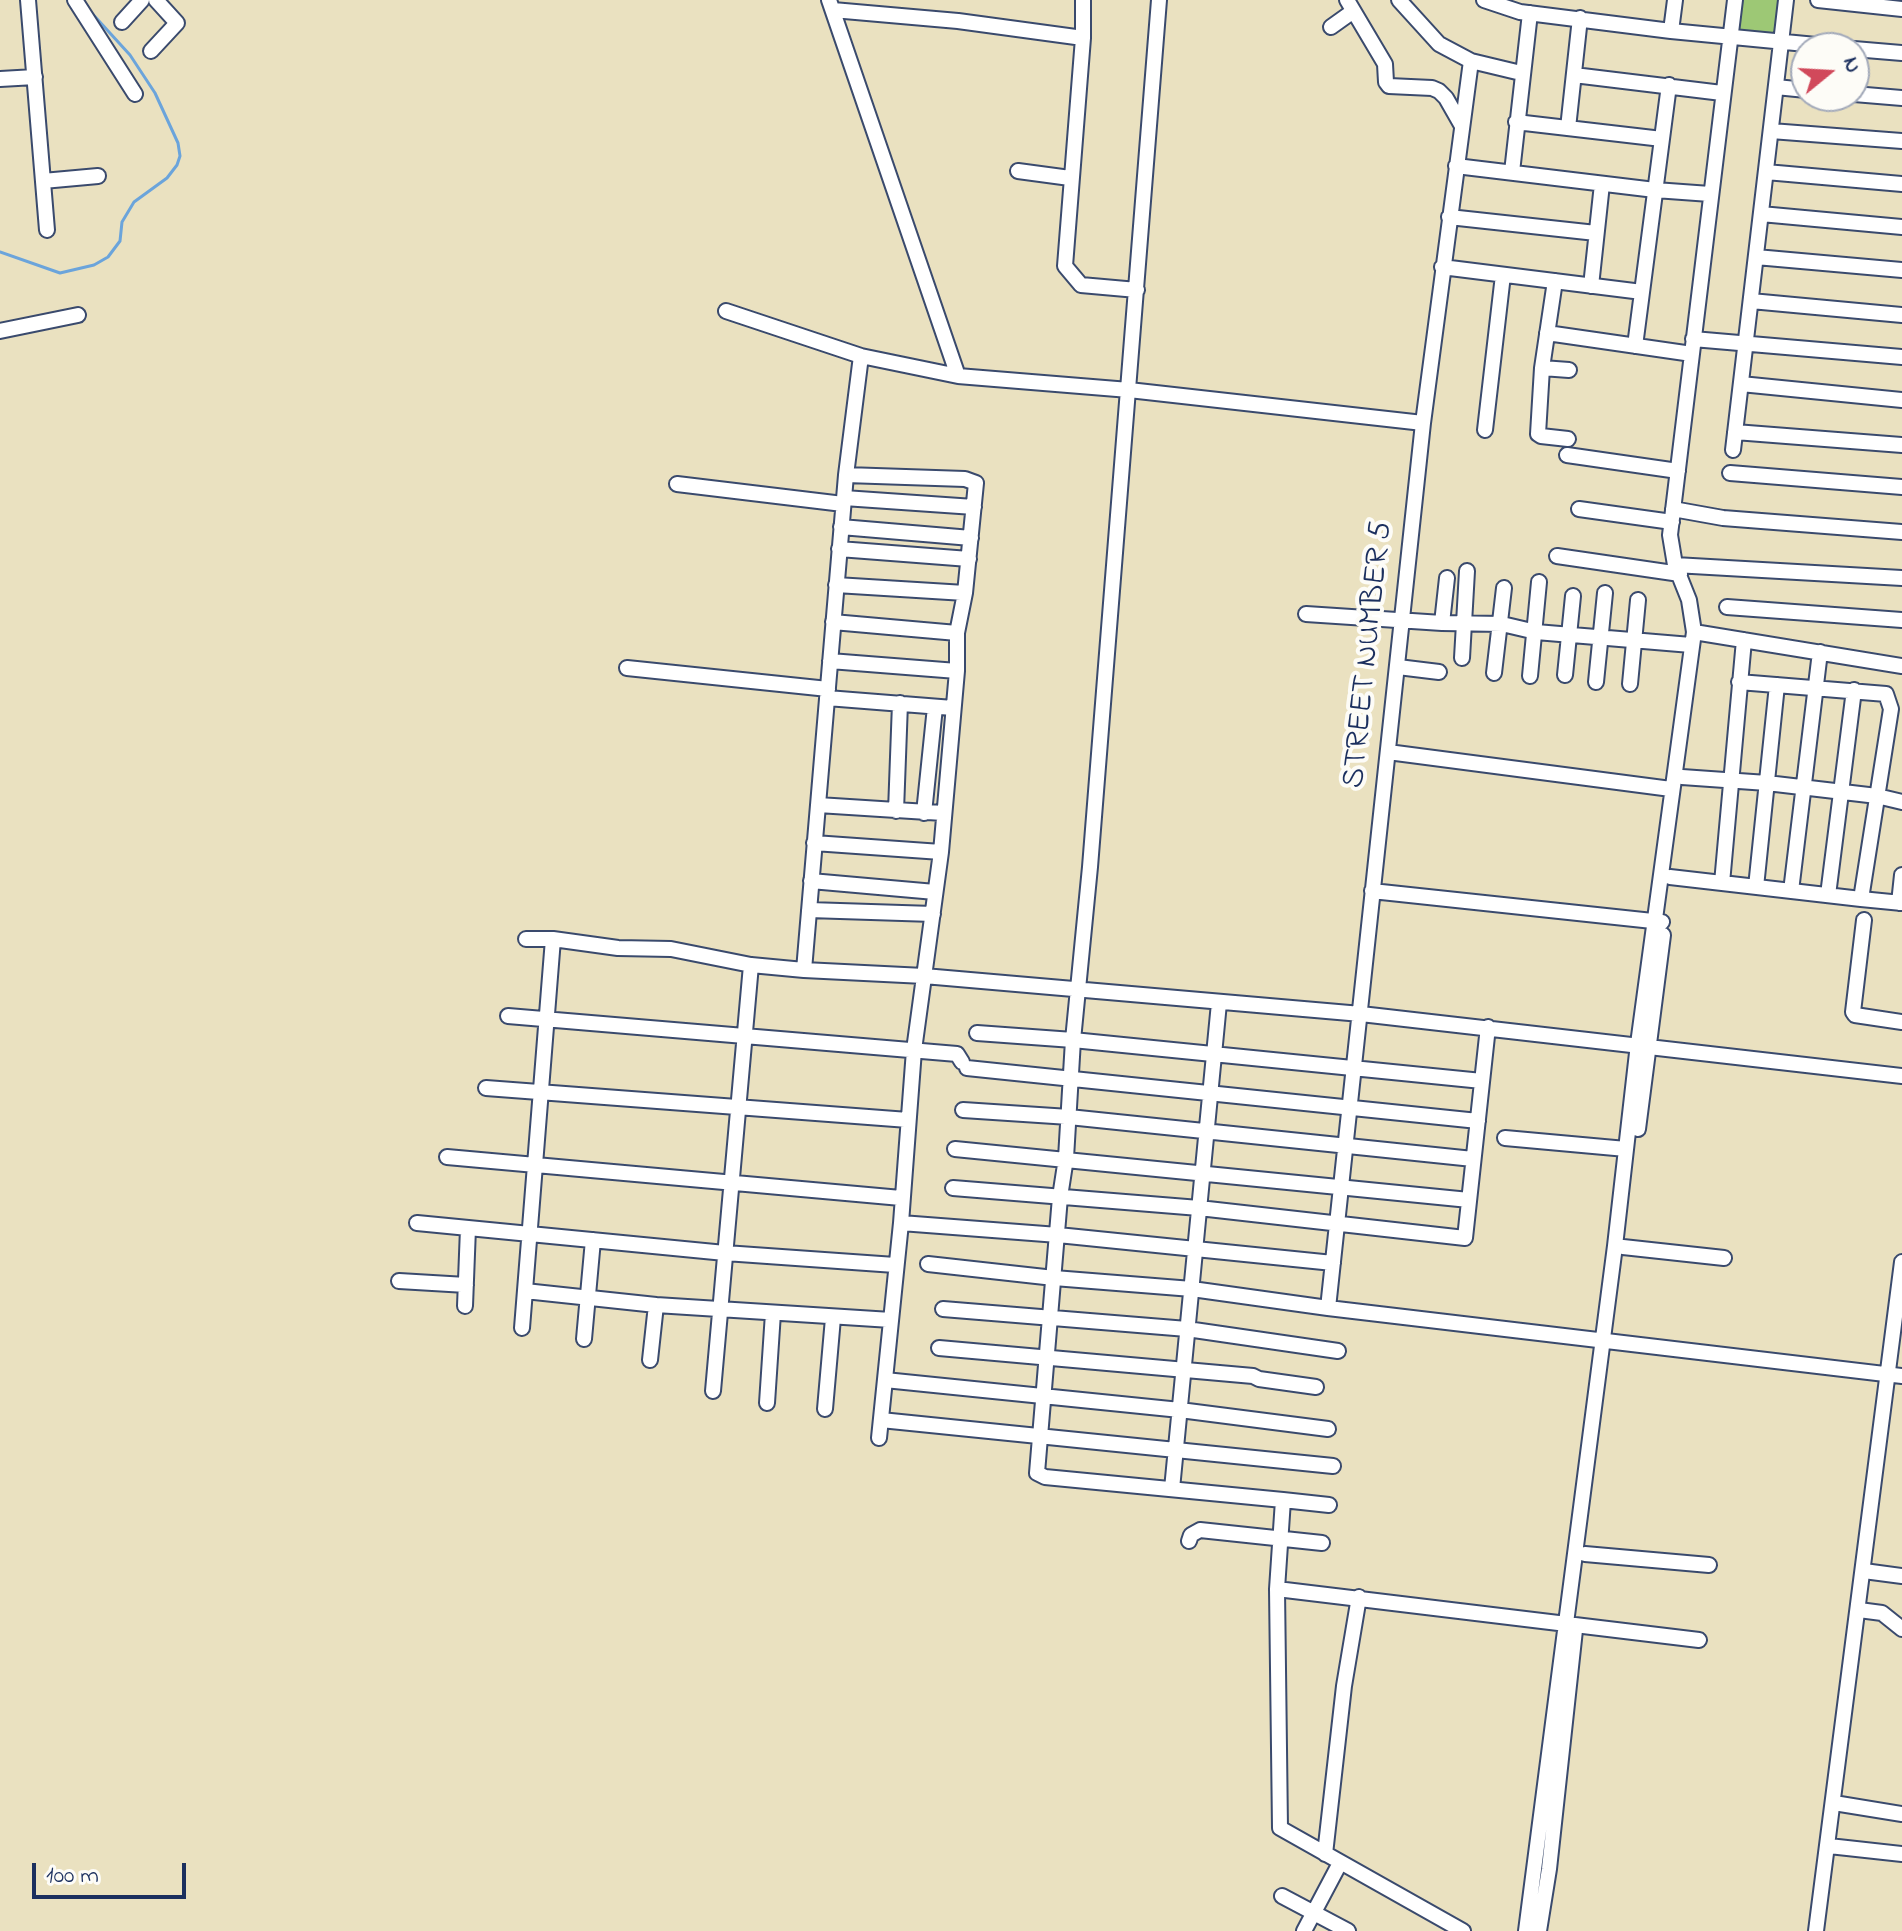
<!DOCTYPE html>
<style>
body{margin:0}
#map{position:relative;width:1902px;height:1931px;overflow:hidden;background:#eae1c0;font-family:"Indie Flower",sans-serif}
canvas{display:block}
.north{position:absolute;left:1790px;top:32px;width:80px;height:80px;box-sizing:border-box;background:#fdfcf7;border:2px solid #a3aaba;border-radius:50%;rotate:72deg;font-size:22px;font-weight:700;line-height:32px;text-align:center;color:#1b2f5e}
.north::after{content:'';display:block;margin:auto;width:28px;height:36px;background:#d1495b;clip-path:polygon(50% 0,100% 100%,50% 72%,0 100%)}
.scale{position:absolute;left:32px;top:1863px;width:154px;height:36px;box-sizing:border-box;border:4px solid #1b2f5e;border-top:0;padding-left:10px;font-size:24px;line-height:28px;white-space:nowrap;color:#1b2f5e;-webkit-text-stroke:6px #fdfcf7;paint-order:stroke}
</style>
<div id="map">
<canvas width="1902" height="1931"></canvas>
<div class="north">N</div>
<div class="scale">100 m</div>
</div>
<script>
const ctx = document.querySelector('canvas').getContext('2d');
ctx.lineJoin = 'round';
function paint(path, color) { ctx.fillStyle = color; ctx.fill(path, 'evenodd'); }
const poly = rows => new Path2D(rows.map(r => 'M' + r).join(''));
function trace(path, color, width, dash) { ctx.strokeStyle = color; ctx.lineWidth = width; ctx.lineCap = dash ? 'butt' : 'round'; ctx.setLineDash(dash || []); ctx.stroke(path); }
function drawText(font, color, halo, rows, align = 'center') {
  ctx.font = font + ' "Indie Flower",sans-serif'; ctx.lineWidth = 8; ctx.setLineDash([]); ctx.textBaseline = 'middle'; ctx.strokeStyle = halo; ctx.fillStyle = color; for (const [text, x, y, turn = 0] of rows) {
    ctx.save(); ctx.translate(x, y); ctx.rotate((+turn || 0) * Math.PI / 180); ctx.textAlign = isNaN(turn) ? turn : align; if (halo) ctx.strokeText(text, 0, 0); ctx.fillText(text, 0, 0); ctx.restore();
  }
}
paint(poly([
 [1740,0,1783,0,1779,30,1771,37,1735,35]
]), '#9dc875');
trace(poly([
 [0,252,60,273,94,265,108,257,120,241,122,222,134,202,167,178,177,165,180,156,178,143,155,93,130,55,88,9]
]), '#6ba4db', 3);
const minor = poly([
 [28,0,47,230],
 [75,0,135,94],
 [829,0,958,376],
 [1083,0,1083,38,1065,266,1081,285,1137,290],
 [1159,0,1090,867,1073,1040,1066,1158,1060,1197,1037,1473,1045,1477,1283,1500,1277,1589,1280,1828,1463,1931],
 [1347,0,1385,64,1386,82,1389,86,1432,88,1439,91,1446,98,1462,126],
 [1399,0,1439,44,1471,61,1521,73],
 [1484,0,1520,12,1671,31,1847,48],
 [1818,0,1902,9],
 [833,10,958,21,1083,38],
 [122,22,142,0],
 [1331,27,1352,12],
 [1671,31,1675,0],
 [1854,49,1902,53],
 [151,51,177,23,156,0],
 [1574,75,1722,93],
 [0,79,35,77],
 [1776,87,1806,90],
 [1854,94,1902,98],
 [1516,122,1662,139],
 [1568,128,1580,18],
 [1771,131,1902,141],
 [1456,166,1655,190,1710,194],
 [1018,171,1070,178],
 [1512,172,1530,13],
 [1766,172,1902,184],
 [43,181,98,176],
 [1761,214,1902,227],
 [1449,217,1596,233],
 [1756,257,1902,270],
 [1442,267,1642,292],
 [1555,281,1542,368,1538,434,1541,436,1568,439],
 [1591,286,1602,184],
 [1751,301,1902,315],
 [726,311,861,356,958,376,1129,390,1423,423],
 [0,331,78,315],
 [1547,333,1692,354],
 [1693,339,1902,357],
 [1635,346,1669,85],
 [1542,368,1569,370],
 [1741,384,1902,400],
 [1485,430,1503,275],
 [1735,432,1902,445],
 [1733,450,1786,0],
 [1567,455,1678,471],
 [1730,473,1902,487],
 [846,475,965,479,976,483,965,593,957,633,957,671,941,852,914,1050,901,1223,879,1438],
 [677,484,843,504],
 [844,498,974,507],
 [1579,509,1672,522],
 [1673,509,1723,518,1902,532],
 [841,527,971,538],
 [839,549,969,559],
 [1557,556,1680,574],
 [1675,565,1902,578],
 [836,585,965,593],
 [1727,607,1902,620],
 [1306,614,1442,623,1502,624,1536,632,1691,645],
 [833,622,957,633],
 [1442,623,1447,578],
 [1694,632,1689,600,1675,565,1670,535,1735,0],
 [1462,658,1467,571],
 [830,661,957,671],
 [1398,667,1439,672],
 [627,668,828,689],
 [1494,673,1504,588],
 [1565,675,1573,596],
 [1530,676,1539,582],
 [1596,682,1605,593],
 [1739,682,1886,694,1891,709,1861,899,1902,903],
 [1630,684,1638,600],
 [827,698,953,708],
 [1388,752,1671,789],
 [1682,777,1767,783,1877,796,1902,802],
 [818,805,943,813],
 [896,811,900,703],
 [924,813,935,707],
 [814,843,941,852],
 [1670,877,1861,899],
 [811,881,935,892],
 [1722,883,1744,640],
 [1756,887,1777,685],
 [1372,891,1662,922],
 [1791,891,1820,652],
 [1828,895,1854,690],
 [1899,903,1902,875],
 [809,910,933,914],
 [1864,920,1853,1012,1855,1015,1902,1022],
 [526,939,553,939,618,948,671,949,751,965,804,970,924,976,1361,1014,1902,1076],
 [804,970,846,475,861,356],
 [508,1016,957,1054,962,1062],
 [977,1033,1073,1040,1482,1081],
 [967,1068,1478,1121],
 [486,1088,908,1120],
 [963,1110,1069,1117,1473,1159],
 [1638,1129,1663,935],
 [1505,1138,1626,1149],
 [955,1149,1469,1200],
 [447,1157,901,1198],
 [953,1188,1199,1208,1465,1238,1488,1027],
 [417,1223,725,1253,895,1265],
 [901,1223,1058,1235,1333,1263],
 [1623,1247,1724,1258],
 [928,1264,1054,1278,1192,1289,1328,1308,1902,1376],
 [399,1281,466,1285],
 [525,1291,656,1305,891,1320],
 [465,1306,468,1228],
 [1328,1308,1423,423,1471,61],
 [943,1309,1187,1329,1338,1351],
 [522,1328,553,939],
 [584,1339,593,1240],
 [939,1348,1253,1376,1259,1379,1316,1387],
 [650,1360,656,1305],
 [885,1380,1180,1410,1328,1429],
 [713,1391,751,965],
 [767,1403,773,1313],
 [825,1409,833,1318],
 [881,1420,1333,1466],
 [1172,1489,1219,1003],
 [1283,1500,1329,1505],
 [1189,1541,1191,1535,1200,1530,1322,1543],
 [1585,1554,1709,1565],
 [1864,1571,1902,1576],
 [1277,1589,1699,1640],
 [1859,1610,1882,1613,1902,1629],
 [1834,1803,1902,1814],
 [1829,1846,1902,1854],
 [1325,1854,1344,1686,1359,1597],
 [1282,1896,1348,1931],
 [1304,1931,1340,1863],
 [1526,1931,1615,1246,1638,1044,1694,632,1902,666],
 [1539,1931,1549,1869,1575,1630],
 [1816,1931,1902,1262]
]);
trace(minor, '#3a4a6d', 18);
trace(minor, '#fff', 14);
drawText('32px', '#1b2f5e', '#fdfcf7', [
 ["STREET NUMBER 5",1370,655,-84]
]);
</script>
